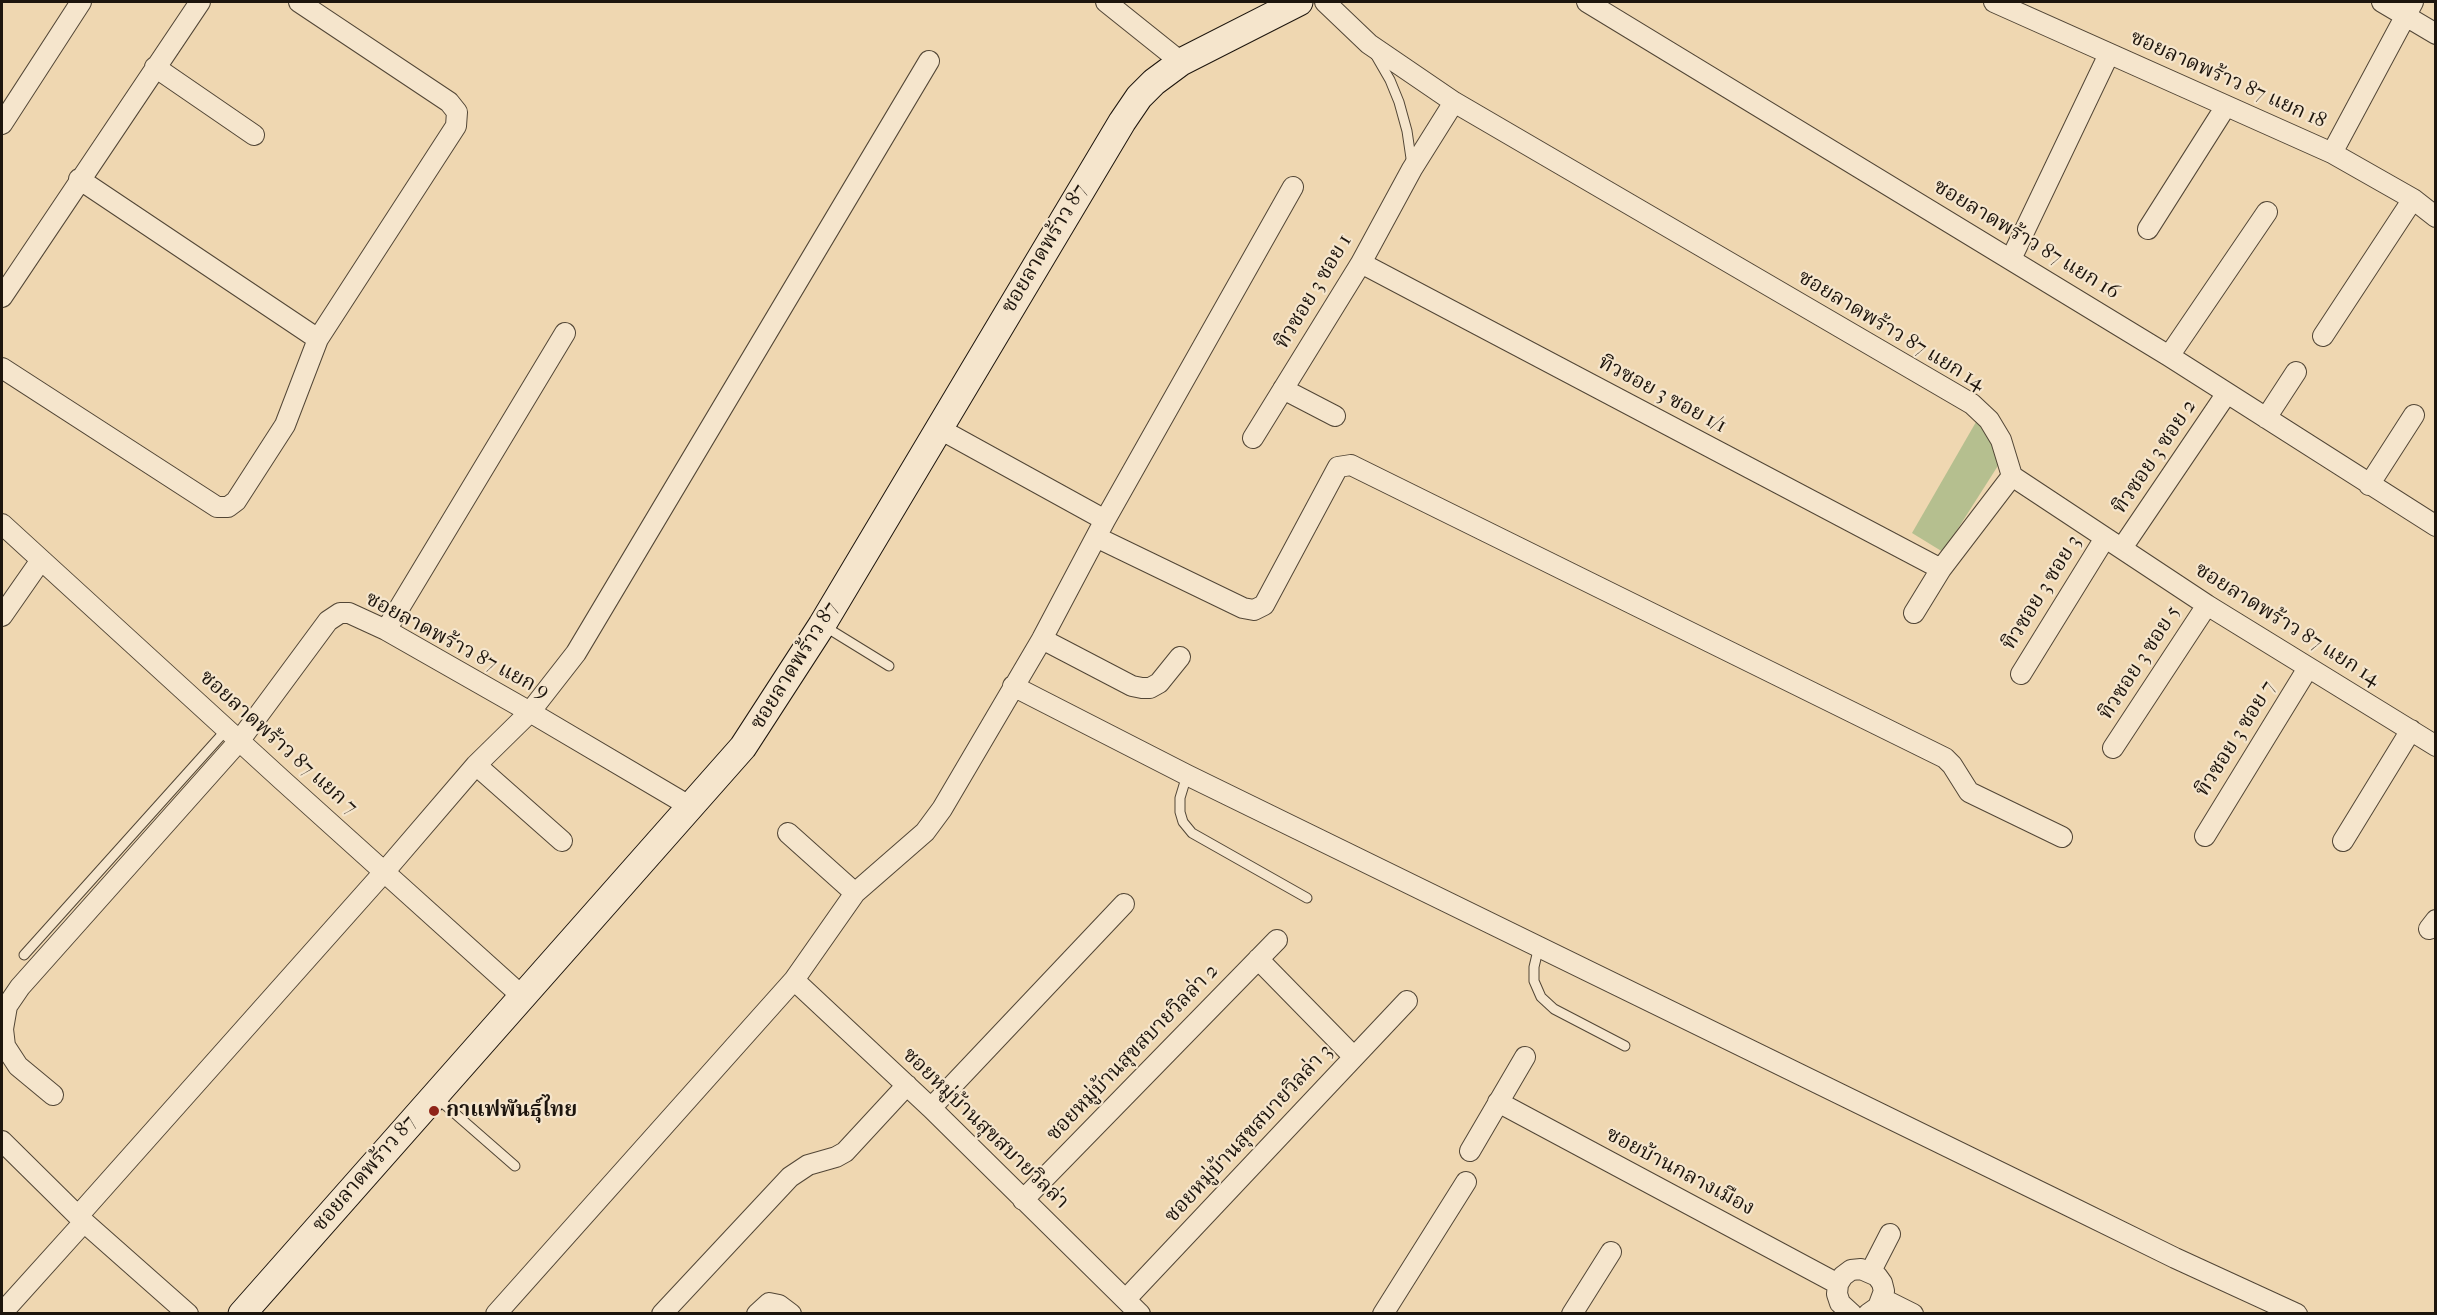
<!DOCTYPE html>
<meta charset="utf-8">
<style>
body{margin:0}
#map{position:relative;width:2437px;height:1315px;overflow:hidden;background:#efd7b1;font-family:"IM FELL French Canon",serif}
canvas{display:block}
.frame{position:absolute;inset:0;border:3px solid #1d150d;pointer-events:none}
</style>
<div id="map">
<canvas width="2437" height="1315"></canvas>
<div class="frame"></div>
</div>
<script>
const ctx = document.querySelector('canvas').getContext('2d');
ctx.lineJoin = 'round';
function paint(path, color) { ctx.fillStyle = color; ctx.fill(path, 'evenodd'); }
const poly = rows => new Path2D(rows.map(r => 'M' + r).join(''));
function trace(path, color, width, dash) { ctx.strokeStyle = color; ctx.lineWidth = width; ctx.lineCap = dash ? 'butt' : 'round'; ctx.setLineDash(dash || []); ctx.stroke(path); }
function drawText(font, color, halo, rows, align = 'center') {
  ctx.font = font + ' "IM FELL French Canon","Noto Serif Thai",serif'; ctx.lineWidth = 4.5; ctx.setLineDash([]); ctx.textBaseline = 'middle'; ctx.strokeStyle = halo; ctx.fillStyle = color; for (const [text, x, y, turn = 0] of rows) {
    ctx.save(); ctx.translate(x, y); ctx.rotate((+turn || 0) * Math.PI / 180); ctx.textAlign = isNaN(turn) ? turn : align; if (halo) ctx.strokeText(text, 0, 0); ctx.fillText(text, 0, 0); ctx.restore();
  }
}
paint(poly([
 [1976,422,1989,433,2001,461,1943,552,1912,533]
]), '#b5bf8f');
const lane = poly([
 [1375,54,1390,80,1399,102,1407,131,1412,165],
 [824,626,889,666],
 [1187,775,1180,798,1180,812,1183,822,1192,833,1307,898],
 [1539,946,1534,967,1534,981,1541,997,1554,1009,1625,1046],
 [24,955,227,729],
 [436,1097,515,1166]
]);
const street = poly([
 [1106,2,1181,62],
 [1325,2,1369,44,1454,102,1972,404,1989,420,2001,440,2012,476,2207,605,2436,746],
 [1587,2,2169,356,2436,526],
 [1994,2,2332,153,2413,199,2436,217],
 [2382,2,2436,34],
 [155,67,254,135],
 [2,124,81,2],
 [2332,153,2413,2],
 [79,179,318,339],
 [2148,229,2226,106],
 [2011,259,2109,54],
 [1361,263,1941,569,2012,476],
 [2,297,200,2],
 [2323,336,2413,199],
 [2169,356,2267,212],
 [2,368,217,507,228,507,236,501,285,425,318,339,456,126,457,112,449,102,299,2],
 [1283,389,1335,416],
 [2266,418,2296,372],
 [938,428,1105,520],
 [1253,438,1361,263,1412,169,1454,102],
 [2369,485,2414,415],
 [2,524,281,779,523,997],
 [1096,537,1243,608,1254,610,1264,605,1338,467,1351,465,1945,758,1952,765,1969,792,2062,837],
 [2122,548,2227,393],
 [1914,613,1941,569],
 [2,616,41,560],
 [386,630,565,333],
 [1042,639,1132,686,1142,688,1150,688,1159,683,1180,657],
 [2021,674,2105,538],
 [1013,686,1187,775,2061,1202,2175,1258,2297,1314],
 [2113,748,2207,605],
 [476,765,562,841],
 [788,833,855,893],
 [2205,836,2308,668],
 [2343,841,2411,730],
 [2429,929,2436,920],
 [1258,959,1354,1057],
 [794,980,931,1108,1140,1314],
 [53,1095,18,1066,5,1046,3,1029,7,1006,20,987,240,740,328,621,340,613,349,613,386,630,530,712,691,807],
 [1498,1102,1838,1284],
 [931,1108,1124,904],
 [2,1141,84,1222,188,1314],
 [1470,1151,1525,1057],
 [1023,1200,1277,940],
 [78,1216,385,871,476,765,530,712,576,653,929,61],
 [1871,1271,1890,1234],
 [1126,1299,1407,1001],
 [1883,1299,1913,1314],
 [2,1313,84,1222],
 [496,1314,794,980,855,893,925,832,942,809,1042,639,1105,520,1293,187],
 [662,1314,790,1177,808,1165,836,1157,845,1152,907,1085],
 [757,1314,769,1303,779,1305,791,1314],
 [1383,1314,1466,1182],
 [1572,1314,1611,1252],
 [1852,1314,1840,1303,1837,1294,1838,1284,1843,1276,1851,1270,1861,1269,1877,1276,1882,1283,1884,1291,1878,1307,1868,1314]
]);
const secondary = poly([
 [242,1314,743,747,822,625,1122,122,1139,97,1154,82,1181,62,1299,2]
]);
trace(lane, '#524636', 11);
trace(street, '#524636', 22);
trace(secondary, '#1d150d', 29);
trace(lane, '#f5e5cc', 9);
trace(street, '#f5e5cc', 20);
trace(secondary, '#f5e5cc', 27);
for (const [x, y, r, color] of [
 [434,1111,6,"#8f2418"]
]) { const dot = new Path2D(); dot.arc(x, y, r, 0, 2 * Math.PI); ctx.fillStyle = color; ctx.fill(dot); trace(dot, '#f5e5cc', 2); }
drawText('21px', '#1d150d', '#f5e5cc', [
 ["ซอยลาดพร้าว 87 แยก 18",2228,80,24],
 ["ซอยลาดพร้าว 87 แยก 16",2026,240,31],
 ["ซอยลาดพร้าว 87",1045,249,-59],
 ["ทิวซอย 3 ซอย 1",1314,292,-59],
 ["ซอยลาดพร้าว 87 แยก 14",1891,331,31],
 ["ทิวซอย 3 ซอย 1/1",1662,395,28],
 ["ทิวซอย 3 ซอย 2",2155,457,-56],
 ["ทิวซอย 3 ซอย 3",2042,593,-58],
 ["ซอยลาดพร้าว 87 แยก 14",2287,625,32],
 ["ซอยลาดพร้าว 87 แยก 9",457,646,28],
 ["ทิวซอย 3 ซอย 5",2140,663,-57],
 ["ซอยลาดพร้าว 87",795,666,-58],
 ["ทิวซอย 3 ซอย 7",2236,739,-58],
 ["ซอยลาดพร้าว 87 แยก 7",278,743,42],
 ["ซอยหมู่บ้านสุขสบายวิลล่า 2",1133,1053,-46],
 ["ซอยหมู่บ้านสุขสบายวิลล่า",985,1129,44],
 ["ซอยหมู่บ้านสุขสบายวิลล่า 3",1249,1134,-47],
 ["ซอยบ้านกลางเมือง",1680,1172,28],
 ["ซอยลาดพร้าว 87",365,1174,-49]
]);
drawText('bold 21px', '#1d150d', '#f5e5cc', [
 ["กาแฟพันธ์ุไทย",446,1111]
], 'left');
</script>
